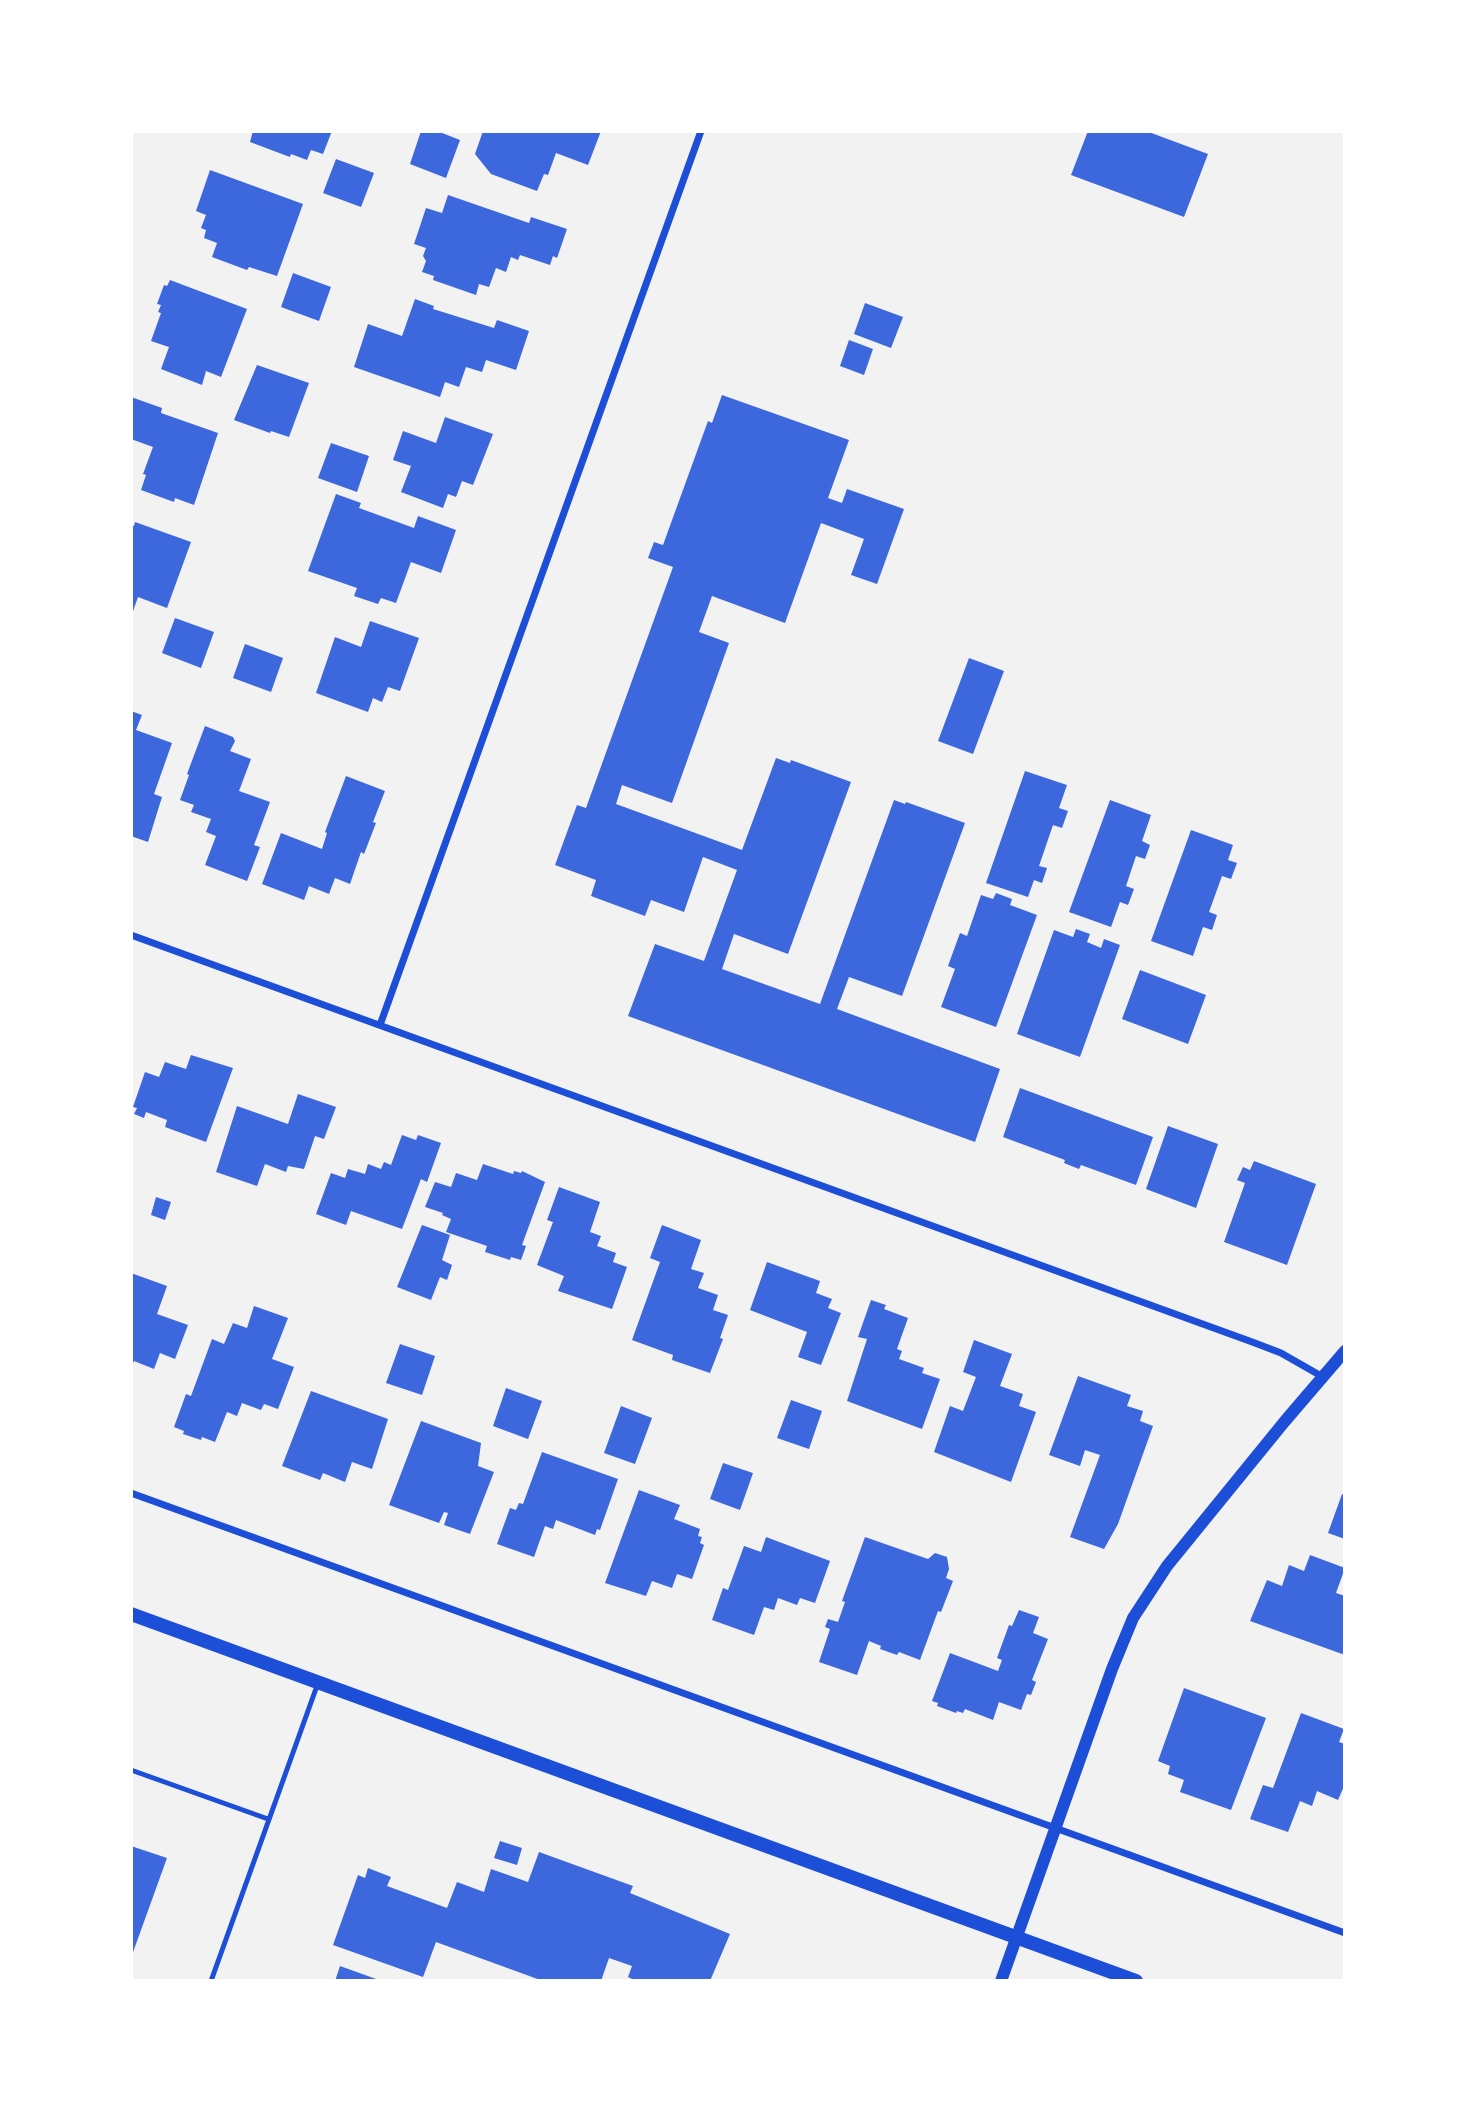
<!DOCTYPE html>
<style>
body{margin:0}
#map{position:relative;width:1476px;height:2112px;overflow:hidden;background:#f2f2f2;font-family:Signika,sans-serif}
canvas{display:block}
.frame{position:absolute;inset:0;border:133px solid #fff;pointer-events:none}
</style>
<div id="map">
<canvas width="1476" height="2112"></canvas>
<div class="frame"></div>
</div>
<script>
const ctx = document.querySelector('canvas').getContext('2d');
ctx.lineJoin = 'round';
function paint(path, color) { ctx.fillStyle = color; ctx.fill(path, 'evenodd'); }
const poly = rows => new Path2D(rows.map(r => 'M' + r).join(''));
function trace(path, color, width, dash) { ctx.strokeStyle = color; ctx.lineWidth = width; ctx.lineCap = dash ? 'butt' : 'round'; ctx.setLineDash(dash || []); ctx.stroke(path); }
paint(poly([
 [253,131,332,131,323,154,311,150,307,160,291,154,290,157,250,142],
 [421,131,437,131,460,140,446,178,410,164],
 [483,131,601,131,588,165,556,153,548,175,544,174,537,191,491,174,475,154],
 [1088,131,1146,131,1208,154,1184,217,1071,175],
 [336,159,374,173,361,207,323,193],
 [210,170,303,204,277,276,249,267,247,270,212,257,217,243,204,238,206,230,201,228,206,215,196,211],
 [448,195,529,223,531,217,567,229,557,258,553,256,550,265,520,255,518,260,511,257,506,272,496,268,489,287,479,284,476,295,433,280,434,276,422,272,426,261,423,256,426,248,414,244,426,208,442,213],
 [293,273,331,287,319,321,281,307],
 [170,280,247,309,221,377,206,371,202,385,161,369,169,347,151,341,161,313,158,312,161,305,157,304,164,285,167,286],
 [415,299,434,306,433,309,494,328,497,320,529,331,516,370,486,360,482,372,466,367,459,387,445,382,440,397,354,367,368,324,402,336],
 [865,303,903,317,891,348,854,334],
 [849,340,873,349,864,375,840,366],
 [257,365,309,383,289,437,271,431,270,433,234,420],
 [722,395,849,440,828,498,842,503,847,489,904,509,877,584,851,575,864,539,821,523,785,623,712,596,699,632,729,643,672,803,622,785,616,804,742,850,776,758,790,763,791,760,851,782,788,954,734,934,722,969,820,1004,894,800,905,804,906,802,965,823,902,996,849,977,837,1009,1000,1069,975,1142,628,1016,655,944,704,961,737,870,703,857,684,912,651,900,645,916,591,896,596,880,555,865,577,805,586,808,673,567,648,558,654,542,663,545,708,421,712,423],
 [131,397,162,408,161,413,218,433,194,505,175,498,174,502,141,490,146,475,143,474,153,447,131,439],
 [445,417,493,434,473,485,462,481,456,497,448,494,443,508,401,492,411,466,393,460,403,431,436,443],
 [331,443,369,456,357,492,318,478],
 [336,494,361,503,359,508,414,528,418,516,456,530,441,573,411,562,396,603,381,598,378,604,354,596,357,588,308,571],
 [135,522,191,542,167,608,138,597,132,614,131,525,134,526],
 [175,618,214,632,201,668,162,653],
 [370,621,419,638,400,691,388,687,382,702,373,698,368,712,316,693,335,637,361,647],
 [245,644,283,658,271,692,233,678],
 [969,658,1004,671,973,754,938,741],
 [131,711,142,715,136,730,172,743,154,794,162,797,148,842,131,836],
 [205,726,233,737,235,741,230,751,251,759,239,791,270,802,254,845,260,847,247,881,205,865,216,836,206,832,211,819,191,812,194,805,180,800,189,775,187,774],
 [1025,771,1067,785,1059,808,1068,811,1062,828,1053,825,1039,866,1047,868,1042,883,1034,880,1028,897,986,883],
 [346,776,385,791,373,822,376,823,364,854,361,852,350,884,335,878,329,894,309,886,304,900,262,884,281,833,322,849,327,833,325,832],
 [1110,800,1151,815,1142,841,1150,845,1145,859,1136,856,1126,886,1134,889,1128,905,1120,902,1111,927,1069,912],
 [1191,830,1233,845,1228,860,1237,863,1231,879,1222,876,1209,912,1217,915,1212,930,1203,927,1193,956,1151,941],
 [996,893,1012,899,1010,905,1037,915,996,1027,941,1007,955,969,948,966,960,933,967,936,981,895,993,899],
 [1076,929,1090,934,1087,942,1101,948,1104,939,1120,945,1080,1057,1017,1034,1054,930,1073,937],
 [1140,970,1206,995,1188,1044,1122,1019],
 [191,1055,233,1068,206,1142,165,1127,167,1120,146,1112,144,1118,134,1114,137,1108,133,1107,145,1072,159,1077,165,1062,186,1069],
 [1020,1088,1153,1137,1136,1185,1081,1165,1079,1169,1064,1163,1065,1160,1003,1137],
 [298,1094,336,1107,324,1139,315,1136,304,1169,288,1166,286,1172,265,1164,257,1186,216,1172,237,1106,288,1124],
 [1168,1126,1218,1144,1196,1208,1146,1189],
 [402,1135,416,1140,418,1135,441,1143,427,1182,421,1179,402,1229,351,1211,346,1225,316,1214,331,1173,345,1178,348,1169,365,1174,368,1164,381,1169,384,1162,391,1165],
 [1254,1161,1316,1184,1287,1265,1224,1242,1245,1183,1237,1180,1243,1167,1250,1170],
 [483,1164,513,1174,514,1171,521,1173,522,1171,545,1182,522,1245,526,1246,521,1260,511,1257,510,1260,485,1252,487,1246,446,1232,451,1219,442,1215,443,1213,425,1207,435,1182,451,1187,456,1173,477,1180],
 [559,1187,600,1202,590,1232,601,1236,597,1246,616,1253,613,1262,627,1267,612,1309,558,1291,564,1276,537,1265,553,1222,547,1220],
 [156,1197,171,1202,165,1220,151,1215],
 [422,1225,450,1235,442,1260,452,1265,447,1280,440,1277,431,1300,397,1287],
 [662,1225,701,1240,691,1269,704,1273,698,1288,718,1295,713,1310,728,1315,720,1338,723,1339,710,1373,672,1360,673,1355,632,1340,660,1262,650,1258],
 [767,1262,820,1281,816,1293,832,1299,828,1308,841,1313,821,1365,798,1357,807,1332,750,1310],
 [131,1273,167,1286,157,1314,188,1325,175,1359,160,1353,154,1369,134,1361,131,1367],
 [871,1300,886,1305,884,1309,908,1318,897,1349,902,1351,899,1359,924,1368,922,1373,940,1379,922,1429,847,1401,867,1339,858,1337],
 [254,1306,288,1318,272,1359,294,1367,278,1409,264,1404,261,1410,242,1403,237,1416,227,1412,215,1442,202,1437,201,1440,183,1434,184,1431,174,1427,186,1394,191,1396,212,1339,224,1344,233,1323,247,1328],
 [974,1340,1012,1354,1000,1386,1023,1394,1019,1406,1036,1412,1011,1482,934,1452,950,1406,963,1411,976,1377,963,1372],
 [400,1344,435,1356,422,1395,386,1383],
 [1078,1376,1131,1395,1127,1406,1143,1411,1140,1421,1153,1426,1118,1524,1104,1549,1070,1537,1100,1455,1085,1450,1080,1466,1049,1455],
 [506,1388,542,1401,528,1439,493,1426],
 [311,1391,388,1419,372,1469,352,1462,345,1482,323,1473,320,1480,282,1466],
 [791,1400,822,1411,809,1449,777,1438],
 [621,1406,652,1418,635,1464,604,1453],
 [421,1421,481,1443,478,1466,494,1472,470,1534,444,1525,448,1513,444,1512,439,1523,389,1505],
 [542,1452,618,1479,600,1530,597,1529,595,1535,556,1520,553,1529,545,1526,534,1557,497,1544,510,1508,516,1510,519,1503,523,1504],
 [723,1463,753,1473,740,1510,710,1499],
 [639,1490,680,1505,674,1519,700,1529,698,1536,702,1537,700,1543,704,1545,692,1579,677,1574,672,1588,652,1581,646,1596,605,1583],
 [1342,1494,1345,1495,1345,1539,1328,1533],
 [766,1537,830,1561,815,1603,800,1598,797,1605,778,1598,774,1610,764,1607,754,1635,712,1620,723,1588,728,1590,744,1546,761,1552],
 [865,1537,928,1559,935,1553,947,1557,949,1569,946,1578,953,1581,941,1612,938,1611,920,1660,899,1652,897,1655,880,1649,881,1646,869,1641,857,1675,819,1662,830,1629,825,1627,828,1619,838,1622,845,1602,842,1601],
 [1310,1555,1345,1568,1336,1593,1345,1596,1345,1655,1250,1621,1267,1580,1282,1586,1289,1565,1304,1571],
 [1019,1610,1039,1617,1033,1633,1048,1639,1032,1680,1036,1682,1031,1695,1027,1694,1021,1710,999,1702,993,1720,965,1709,963,1713,957,1711,956,1713,937,1706,938,1703,932,1701,950,1653,998,1671,1002,1660,997,1658,1009,1625,1012,1626],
 [1184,1688,1266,1718,1231,1810,1180,1792,1184,1780,1168,1774,1170,1766,1158,1761],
 [1301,1713,1344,1729,1339,1742,1345,1744,1345,1784,1338,1800,1317,1791,1312,1806,1300,1801,1288,1832,1250,1819,1263,1785,1273,1788],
 [500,1841,522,1848,517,1865,494,1858],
 [131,1846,167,1858,132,1955,131,1955],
 [539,1852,633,1886,630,1893,730,1934,710,1981,636,1981,628,1977,632,1966,609,1958,601,1981,543,1981,436,1942,423,1977,333,1945,358,1875,365,1878,368,1868,391,1877,387,1886,447,1908,457,1882,484,1892,491,1869,528,1882],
 [340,1966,379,1980,379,1981,335,1981]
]), '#3d67dc');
trace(poly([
 [131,1770,268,1819],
 [211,1981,318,1683]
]), '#1d4ed8', 5);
trace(poly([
 [131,935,1255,1343,1281,1353,1323,1377],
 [380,1025,701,131],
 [131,1493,1345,1933]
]), '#1d4ed8', 7);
trace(poly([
 [1001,1981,1112,1669,1133,1618,1167,1566,1285,1421,1345,1351]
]), '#1d4ed8', 12);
trace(poly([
 [131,1614,1136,1981]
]), '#1d4ed8', 14);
</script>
